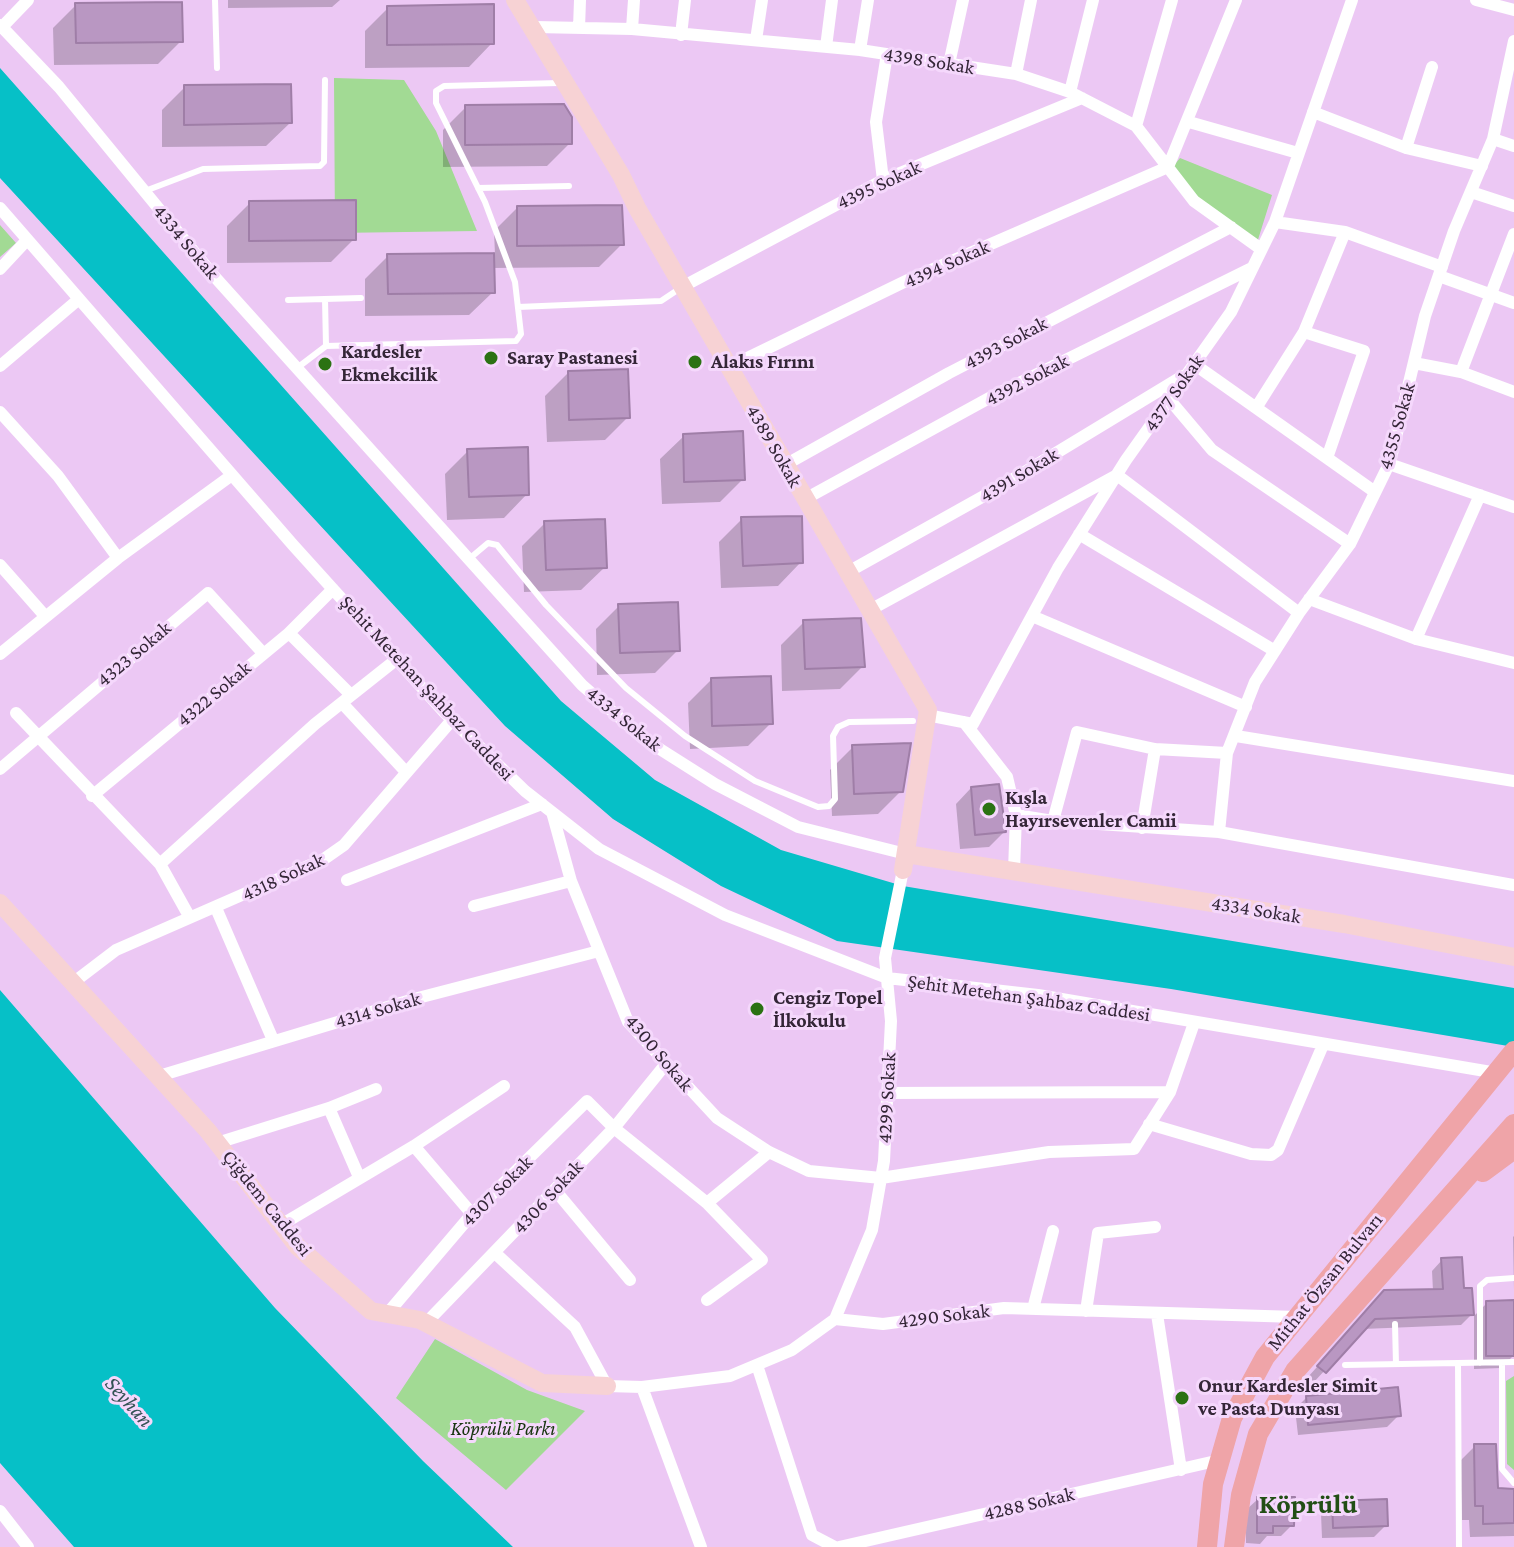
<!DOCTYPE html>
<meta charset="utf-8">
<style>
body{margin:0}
canvas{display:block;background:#ecc8f4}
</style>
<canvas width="1514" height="1547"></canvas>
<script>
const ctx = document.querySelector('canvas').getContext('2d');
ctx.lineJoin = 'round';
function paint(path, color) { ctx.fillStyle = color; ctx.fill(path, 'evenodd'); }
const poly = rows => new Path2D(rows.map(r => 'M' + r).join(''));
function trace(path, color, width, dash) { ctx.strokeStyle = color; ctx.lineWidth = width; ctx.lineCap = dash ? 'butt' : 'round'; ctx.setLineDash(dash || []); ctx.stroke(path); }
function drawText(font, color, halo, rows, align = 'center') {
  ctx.font = font + ' "Crimson Pro",serif'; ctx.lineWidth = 6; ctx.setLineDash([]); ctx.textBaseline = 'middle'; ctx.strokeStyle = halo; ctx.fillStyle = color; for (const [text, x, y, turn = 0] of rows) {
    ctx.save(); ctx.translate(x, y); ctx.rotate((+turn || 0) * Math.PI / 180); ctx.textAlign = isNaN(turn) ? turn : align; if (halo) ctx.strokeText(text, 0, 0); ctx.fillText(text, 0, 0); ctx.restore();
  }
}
paint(poly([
 [334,78,404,80,436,131,477,231,335,233],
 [1180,158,1272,195,1256,246,1194,201,1171,169],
 [0,225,16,243,0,257],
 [435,1339,527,1390,585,1411,506,1490,396,1398],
 [1514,1376,1514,1470,1507,1464,1506,1381]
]), '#a2da94');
paint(poly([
 [0,68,561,701,655,780,781,850,903,886,1514,988,1514,1047,1171,989,837,941,721,886,613,819,505,726,0,178],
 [0,990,275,1308,423,1461,513,1547,74,1547,0,1463]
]), '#06c0c7');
paint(poly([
 [228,0,340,0,332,7,228,8],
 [76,5,181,41,158,64,54,65,53,28],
 [388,8,492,43,469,67,365,68,365,31],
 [185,87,290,123,266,146,162,147,162,110],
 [466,107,570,143,547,166,443,167,443,130],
 [250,203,354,239,331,262,227,263,227,226],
 [517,208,622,244,599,267,492,268,493,292,469,315,365,316,365,279,388,256,495,255,494,231],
 [568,373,628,417,605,440,547,442,545,396],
 [684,436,743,479,720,502,662,504,660,459],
 [468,451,527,494,504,518,447,520,445,474],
 [742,519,801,562,778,586,721,588,719,542],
 [545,523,605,567,581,590,524,592,522,546],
 [619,606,678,650,655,673,597,675,596,629],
 [804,622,863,666,840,689,782,691,781,645],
 [711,680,771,723,748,746,690,749,688,703],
 [853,747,901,791,878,814,832,816,830,770],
 [971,788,1004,832,989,847,960,849,956,804],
 [1514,1236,1514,1290,1513,1237],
 [1442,1260,1472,1314,1461,1325,1363,1329,1314,1382,1308,1377,1374,1303,1433,1291,1432,1271],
 [1514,1302,1514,1355,1501,1368,1474,1369,1474,1316,1487,1303],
 [1306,1398,1398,1416,1387,1427,1298,1435,1295,1409],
 [1475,1446,1496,1490,1514,1491,1514,1536,1470,1537,1469,1520,1462,1520,1460,1461],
 [1258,1499,1292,1525,1281,1536,1267,1536,1260,1544,1246,1543,1246,1510],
 [1333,1503,1386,1525,1374,1537,1322,1538,1321,1514]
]), '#0003');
const building = poly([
 [182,2,183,42,76,43,75,3,182,2],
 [494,4,494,44,387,45,387,6,494,4],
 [291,84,292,123,184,125,184,85,291,84],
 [564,104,572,117,572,144,465,145,465,105,564,104],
 [356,200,356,240,249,241,249,201,356,200],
 [622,205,624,245,517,246,517,206,622,205],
 [494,253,495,293,388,294,387,254,494,253],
 [628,369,630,418,569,420,568,371,628,369],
 [743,431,745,480,684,482,683,434,743,431],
 [528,447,529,495,469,497,467,449,528,447],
 [802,516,803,563,743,566,741,517,802,516],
 [605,519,607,568,546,570,544,521,605,519],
 [678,602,680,651,620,653,618,604,678,602],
 [861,618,865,667,805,669,803,620,861,618],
 [771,676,773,724,712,726,711,678,771,676],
 [911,743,903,792,854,794,852,745,911,743],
 [999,784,1006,832,975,835,971,787,999,784],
 [1462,1257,1464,1288,1472,1288,1474,1315,1375,1319,1326,1373,1317,1366,1384,1290,1443,1289,1441,1258,1462,1257],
 [1514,1300,1514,1356,1486,1356,1486,1301,1514,1300],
 [1398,1387,1401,1416,1308,1425,1306,1396,1398,1387],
 [1474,1444,1496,1444,1498,1488,1514,1489,1514,1523,1483,1524,1483,1506,1475,1506,1474,1444],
 [1257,1497,1295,1497,1294,1526,1273,1526,1273,1533,1257,1533,1257,1497],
 [1387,1499,1388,1526,1333,1528,1332,1501,1387,1499]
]);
paint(building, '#b997c2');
trace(building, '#9f7ea7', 2);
trace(poly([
 [215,0,217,68],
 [478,188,569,186],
 [145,191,203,169,320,166,324,162,325,80],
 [325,299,326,346],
 [288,300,361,298],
 [518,307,661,301,679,289],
 [297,368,326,346,516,341,521,334,515,282,485,202,436,103,436,91,444,86,559,83],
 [469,559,488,543,497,545,546,605,626,688,685,736,755,781,818,807,829,806,835,799,833,736,838,727,849,722,913,721],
 [1395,1324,1396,1364],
 [1458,1363,1459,1547],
 [1480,1363,1480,1286,1487,1280,1514,1278],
 [1502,1363,1502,1469,1514,1483],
 [1345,1365,1514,1362]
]), '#fff', 6);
trace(poly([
 [1476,0,1514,10],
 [0,25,59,87,214,276,582,685,644,739,715,784,798,827,906,854],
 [2,27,28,0],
 [535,27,632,29,860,50,1016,74,1070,92,1136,126,1194,201,1261,249],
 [579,28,580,0],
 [632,29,634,0],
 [681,35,685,0],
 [756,40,762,0],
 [826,47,832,0],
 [860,50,868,0],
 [949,64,963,0],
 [1016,74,1031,0],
 [1070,92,1093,0],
 [1313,112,1406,148,1482,166],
 [1189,122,1298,153],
 [1136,126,1172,0],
 [1493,139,1514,146],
 [1406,148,1432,67],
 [883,180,876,122,887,54],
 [1471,192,1514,206],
 [0,208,293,545,444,712,525,791,599,849,725,915,887,978,1038,995,1497,1073],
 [1275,222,1345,232,1442,267],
 [0,269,27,240],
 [1439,276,1514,303],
 [682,287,883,180,1082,98],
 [1304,332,1364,351,1327,458],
 [1414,363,1461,372,1514,392],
 [1194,364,1375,492],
 [0,366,79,299],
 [729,367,908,280,1168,167,1236,0],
 [1461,372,1514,234],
 [1169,399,1212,450,1350,544],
 [1256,408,1304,332,1345,232],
 [0,412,58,476,118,558],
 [1389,464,1514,507],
 [785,465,949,373,1231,227],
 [805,499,991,397,1252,268],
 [1079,534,1275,651],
 [0,565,45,616],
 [848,572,1000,487,1183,376],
 [1309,599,1416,639,1514,663],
 [870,610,1117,475,1299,613],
 [1032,616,1246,707],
 [289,633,351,695],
 [1416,639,1480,495],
 [0,654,118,558,232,475],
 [342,703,406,772],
 [16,713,160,864,189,916],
 [927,715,973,724,1058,568,1126,460,1231,312,1275,222,1352,0],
 [964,722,1007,777,1016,815,1014,871],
 [1236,736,1514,781],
 [0,769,208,593,262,652],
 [92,796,289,633,333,589],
 [552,812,571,881,628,1022,717,1118,769,1152,809,1171,881,1178,1049,1152,1134,1149,1170,1092,1194,1023],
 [1016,815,1053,821,1219,832,1514,885],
 [1053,821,1077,732,1155,749,1227,753],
 [1142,828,1155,749],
 [1219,832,1227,753,1255,682,1299,613,1350,544,1390,462,1425,316,1454,231,1493,139,1514,41],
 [160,864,315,724,397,659],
 [347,880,542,804],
 [474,906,571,881],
 [216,908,273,1040],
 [74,982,116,950,324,859,344,845,452,720],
 [159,1076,414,999,599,951],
 [887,1093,1170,1092],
 [329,1108,359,1177],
 [1149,1124,1251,1154,1271,1155,1278,1150,1323,1045],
 [217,1143,329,1108,376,1089],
 [414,1146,472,1214],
 [555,1190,630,1280],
 [707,1203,769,1152],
 [281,1225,414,1146,504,1086],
 [495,1253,575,1327,607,1386,642,1387,730,1376,792,1350,835,1319,883,1324,1004,1308,1297,1317],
 [1033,1309,1053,1231],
 [1086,1311,1098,1233,1155,1227],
 [387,1314,472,1214,587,1101,614,1128,707,1203,762,1260,707,1300],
 [1157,1314,1181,1470],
 [835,1319,872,1230,884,1161,891,1021,885,958,903,870],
 [426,1323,614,1128,665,1065],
 [757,1365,812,1535,835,1547],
 [642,1387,701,1547],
 [0,1511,28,1547],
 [839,1547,1220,1460]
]), '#fff', 12);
trace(poly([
 [515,0,621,175,637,208,928,710,903,870],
 [906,854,1344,924,1514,957],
 [0,903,208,1131,298,1247,371,1311,420,1320,542,1383,607,1386]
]), '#f7d2d4', 18);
trace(poly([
 [1483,1172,1514,1149],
 [1207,1547,1213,1484,1232,1418,1265,1357,1514,1051],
 [1234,1547,1241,1495,1258,1434,1295,1371,1514,1124]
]), '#efa4a8', 20);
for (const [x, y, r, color] of [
 [491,358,8,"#2b7213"],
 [695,362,8,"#2b7213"],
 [325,364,8,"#2b7213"],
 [989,809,8,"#2b7213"],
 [757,1009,8,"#2b7213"],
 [1182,1398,8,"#2b7213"]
]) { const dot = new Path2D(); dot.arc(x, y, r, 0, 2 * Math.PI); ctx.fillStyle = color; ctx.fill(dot); trace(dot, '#f5d8fc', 3); }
drawText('20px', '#342637', '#f5d8fc', [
 ["4398 Sokak",929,61,9],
 ["4395 Sokak",879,185,-25],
 ["4334 Sokak",186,242,50],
 ["4394 Sokak",947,264,-24],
 ["4393 Sokak",1006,343,-28],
 ["4392 Sokak",1027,380,-27],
 ["4377 Sokak",1174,393,-55],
 ["4355 Sokak",1397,426,-74],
 ["4389 Sokak",774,446,60],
 ["4391 Sokak",1019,475,-31],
 ["4323 Sokak",134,654,-40],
 ["Şehit Metehan Şahbaz Caddesi",427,688,47],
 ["4322 Sokak",214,694,-40],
 ["4334 Sokak",624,719,39],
 ["4318 Sokak",283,877,-25],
 ["4334 Sokak",1256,910,9],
 ["Şehit Metehan Şahbaz Caddesi",1029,998,8],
 ["4314 Sokak",378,1010,-16],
 ["4300 Sokak",659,1053,50],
 ["4299 Sokak",887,1098,-87],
 ["4307 Sokak",497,1191,-45],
 ["4306 Sokak",548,1197,-47],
 ["Çiğdem Caddesi",267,1203,51],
 ["Mithat Özsan Bulvarı",1325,1282,-51],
 ["4290 Sokak",944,1316,-7],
 ["4288 Sokak",1029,1504,-13]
]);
drawText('bold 20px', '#342637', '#f5d8fc', [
 ["Kardesler",341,352],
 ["Ekmekcilik",341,375],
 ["Saray Pastanesi",507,358],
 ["Alakıs Fırını",711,362],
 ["Kışla",1005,798],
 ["Hayırsevenler Camii",1005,821],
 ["Cengiz Topel",773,998],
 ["İlkokulu",773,1021],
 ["Onur Kardesler Simit",1198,1386],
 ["ve Pasta Dunyası",1198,1409]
], 'left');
drawText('italic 20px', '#17350e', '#f5d8fc', [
 ["Köprülü Parkı",503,1429]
]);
drawText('italic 22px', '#345355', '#f5d8fc', [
 ["Seyhan",129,1402,48]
]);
drawText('bold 28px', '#224f15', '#f5d8fc', [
 ["Köprülü",1308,1504]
]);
</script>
